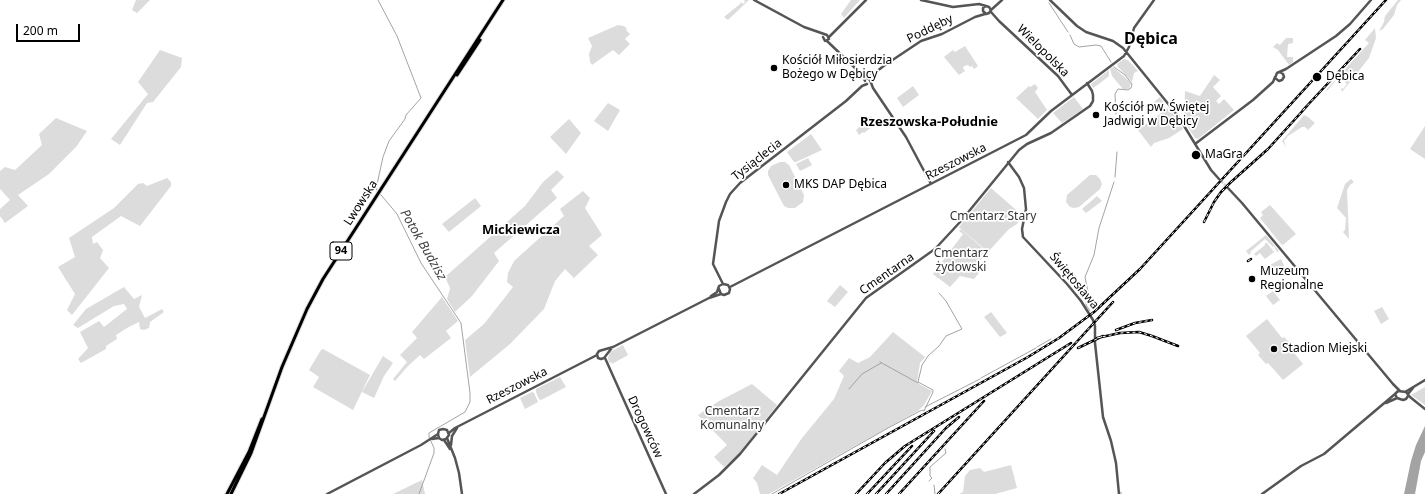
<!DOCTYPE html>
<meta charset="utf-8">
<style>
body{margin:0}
#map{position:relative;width:1425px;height:494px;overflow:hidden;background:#fff;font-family:"Noto Sans",sans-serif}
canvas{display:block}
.scale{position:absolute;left:16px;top:24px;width:64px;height:18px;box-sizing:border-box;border:2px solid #000;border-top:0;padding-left:5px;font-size:12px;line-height:14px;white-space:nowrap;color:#000;-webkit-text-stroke:3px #fff;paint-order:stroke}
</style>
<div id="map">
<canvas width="1425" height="494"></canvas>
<div class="scale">200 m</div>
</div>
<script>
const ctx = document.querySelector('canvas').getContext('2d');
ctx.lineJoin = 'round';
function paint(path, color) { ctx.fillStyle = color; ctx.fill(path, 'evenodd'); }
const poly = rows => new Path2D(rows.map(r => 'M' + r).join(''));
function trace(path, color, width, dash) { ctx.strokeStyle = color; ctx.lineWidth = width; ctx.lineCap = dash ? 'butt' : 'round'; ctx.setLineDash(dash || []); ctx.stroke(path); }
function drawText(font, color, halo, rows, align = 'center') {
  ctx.font = font + ' "Noto Sans",sans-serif'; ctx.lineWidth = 3.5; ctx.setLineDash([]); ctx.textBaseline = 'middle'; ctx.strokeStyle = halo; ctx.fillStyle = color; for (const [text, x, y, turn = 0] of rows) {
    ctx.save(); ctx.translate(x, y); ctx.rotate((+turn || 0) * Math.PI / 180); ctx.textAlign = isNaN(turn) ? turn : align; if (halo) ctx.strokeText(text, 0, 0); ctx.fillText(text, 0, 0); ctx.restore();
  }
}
paint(poly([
 [136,0,150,0,137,13,132,10],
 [744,0,749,0,728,20,724,17,740,4,741,2,743,4,745,2],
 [851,0,860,0,844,18,841,14],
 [1398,0,1401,0,1397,5,1394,15,1383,29,1379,31,1384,22,1385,16],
 [618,25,624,26,627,29,626,30,630,34,625,39,630,44,619,55,613,50,592,65,590,62,589,54,592,46,588,38],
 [1375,28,1376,38,1369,58,1342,92,1341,89,1342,88,1343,89,1347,84,1339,77,1327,91,1326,90,1369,43,1365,40],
 [1286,38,1293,38,1293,43,1288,44,1287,57,1293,57,1293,62,1289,65,1278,50,1273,47,1277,43,1280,45],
 [965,46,978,66,974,69,972,66,970,67,968,65,964,66,963,68,965,71,959,75,944,57,953,50,955,52],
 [160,50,182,58,181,67,153,102,147,103,120,145,111,139,148,94,138,82],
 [1124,59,1128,60,1138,71,1134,73,1132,82,1117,66,1118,65,1117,64],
 [1113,67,1129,81,1131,83,1129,89,1123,89,1112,76,1110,69],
 [1109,70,1109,76,1099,84,1093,88,1091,84],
 [1214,75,1220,80,1213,87,1221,96,1216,101,1219,104,1224,99,1234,110,1198,139,1195,138,1184,121,1185,91,1200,96],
 [1035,84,1038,88,1035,92,1047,110,1038,119,1016,98,1029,86,1030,87],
 [913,86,919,95,903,107,897,98],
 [1074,97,1083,109,1062,123,1053,113],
 [1160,97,1165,104,1150,114,1145,106,1148,107],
 [608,103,620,110,608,131,594,121],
 [1168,108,1177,119,1183,129,1169,138,1154,143,1151,147,1138,130],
 [1304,115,1308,117,1315,123,1308,130,1305,127,1302,127,1288,136,1284,141,1286,147,1282,141],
 [871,116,877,123,864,133,863,132,859,135,856,130],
 [56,118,87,131,76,147,49,174,18,195,28,206,5,223,0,216,0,209,10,200,0,189,0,171,5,167,15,170,42,145,39,134],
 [569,119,581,133,566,154,550,137],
 [1425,126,1425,159,1410,149],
 [811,134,822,150,796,162,794,162,787,152],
 [808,158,812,165,800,171,796,164],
 [780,162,785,162,789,165,804,195,803,202,795,208,788,208,784,206,768,175,768,171,771,166],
 [557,170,564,177,551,190,557,198,494,253,499,261,472,296,455,312,447,299,450,288,445,277,525,206,543,182],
 [1090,175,1096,175,1100,179,1102,184,1100,189,1079,207,1074,208,1070,207,1066,202,1067,195],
 [167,178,171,182,171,186,140,226,121,216,92,237,93,244,97,242,103,250,100,258,109,268,72,315,67,310,75,294,58,267,75,257,69,238,114,208,138,184,143,183,147,186],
 [1351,179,1354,182,1350,185,1347,190,1349,239,1343,232,1345,230,1346,218,1337,208,1345,184],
 [991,188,1023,216,1017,224,1009,229,988,252,959,227],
 [583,191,590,198,585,208,602,235,589,246,598,255,574,278,565,269,555,281,544,309,510,344,470,377,465,340,484,324,513,287,507,282,508,273,514,261,564,216,560,209],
 [1097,196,1102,201,1086,213,1082,209],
 [475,198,481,206,449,232,442,224],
 [1270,205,1296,234,1283,245,1281,244,1260,218,1263,215,1261,212],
 [961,229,988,253,976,264,979,273,974,279,960,276,950,287,933,274,963,234,959,231],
 [1266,235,1279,251,1277,252,1274,246,1273,247,1265,239,1250,252,1251,253,1249,255,1246,251],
 [1265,243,1267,243,1274,252,1265,259,1260,253,1256,256,1254,254,1265,245],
 [1281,259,1285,268,1283,268,1277,273,1270,265],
 [840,285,848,292,835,307,827,301],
 [124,287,134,299,142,295,139,307,145,318,162,309,164,312,150,322,149,328,144,330,140,329,139,322,127,328,116,335,117,339,106,346,106,349,81,363,78,359,88,348,80,332,99,321,104,327,127,309,124,304,114,306,78,328,73,325,86,309],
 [1273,291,1280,300,1273,305,1266,296],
 [442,297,458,321,446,331,451,338,424,359,420,355,407,367,395,381,393,379,407,362,400,355,417,338,412,332],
 [1382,307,1389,319,1381,324,1374,311],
 [991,312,1007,333,1000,337,984,317],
 [1267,319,1282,338,1284,337,1289,342,1287,344,1303,364,1283,380,1268,363,1266,364,1258,355,1260,353,1246,336],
 [893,332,925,357,920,363,917,383,932,391,924,405,918,411,769,494,760,494,757,483,753,478,762,465,777,475,802,438,834,399,844,376,839,371,849,358,858,363,870,357],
 [623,345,628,355,612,364,611,362,609,363,608,358,610,352],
 [323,349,370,375,353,410,313,387,319,377,309,370,321,350],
 [383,356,393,363,384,376,374,398,362,392],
 [560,377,566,387,541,400,539,399,536,392,536,389],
 [752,384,777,405,739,454,724,467,714,457,727,445,698,415,719,401],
 [1425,387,1425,405,1411,395],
 [532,392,534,393,538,402,525,409,520,398],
 [1011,465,1017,488,995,494,959,494,963,492,965,476,970,470,980,468,984,472],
 [422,480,425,494,393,494]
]), '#dcdcdc');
paint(poly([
 [1425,426,1425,452,1421,461,1415,494,1404,494,1411,461,1416,445]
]), '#a3a3a3');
trace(poly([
 [378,0,397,36,421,98,406,115,405,119,389,141,383,157,376,189,397,214,421,263,461,323,470,393,470,402,465,412,429,433,429,437,434,448,434,453,419,494],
 [1049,3,1068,32],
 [1070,35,1074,44,1079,47,1096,45,1101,46,1111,62],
 [1114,67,1125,75,1132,84,1131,88,1128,90,1118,89,1115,94,1116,114],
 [1115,177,1117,152],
 [1088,292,1085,277,1094,255,1099,228,1114,182],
 [1087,297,1086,305,1090,311],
 [1037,347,1051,339],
 [880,362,918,383],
 [981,378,1036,348],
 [849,389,862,374,881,363],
 [925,407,980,379],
 [924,411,933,392,933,390,918,382,922,365,928,356,939,346,946,336,962,329,946,301,939,293],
 [929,481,932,478,930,476,930,467,946,453,945,449],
 [934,485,935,494],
 [772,494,888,428,920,411,924,410],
 [1121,494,1121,492]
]), '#a3a3a3', 1);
trace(poly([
 [1219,179,1227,187]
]), '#d9d9d9', 2.5, [2.5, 1]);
const major = poly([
 [457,75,480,40],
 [227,494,249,452,262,419],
 [231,494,251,453,282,367,307,309,323,279,503,0]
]);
trace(major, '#dbdbdb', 5);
trace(poly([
 [754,0,804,27,827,35,829,39,825,41,823,37],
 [921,0,953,7,979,4,986,6],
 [1050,0,1077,26,1086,32,1113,41,1123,48,1178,116,1211,170,1219,179],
 [991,10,989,7,986,6,983,8,983,11,986,14,989,13,991,10,1002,0],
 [991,12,999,21,1058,76,1072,95],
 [829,37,866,0],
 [827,41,851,64,862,75,865,81],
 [1280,72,1283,74,1284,77,1282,80,1279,81,1275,78,1277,73,1286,69,1336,36,1350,24,1371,0],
 [862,75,870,80,873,88,906,137,931,184],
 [868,78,885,65,921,41,942,34,975,17,985,14],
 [1195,144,1253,100,1273,82,1275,77],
 [1008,162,1019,177,1024,188,1026,209,1022,229,1023,237,1067,284,1081,301,1093,320,1095,326,1095,343,1103,417,1111,441,1116,463,1119,494],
 [1227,187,1242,203,1393,384,1400,391],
 [723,284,713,264,719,221,726,202,730,194,740,183,846,101,862,86,867,84],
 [730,287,1026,135,1051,111,1124,56,1129,47,1134,28,1154,0],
 [711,296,717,292,719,286,723,284,728,285,730,289,729,293,724,295,721,294,719,289],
 [598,358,597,354,599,351,613,347,709,298,721,294],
 [598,358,601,359,604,358,611,349],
 [605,358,666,494],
 [1405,392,1425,380],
 [1408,394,1413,388],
 [1408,396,1406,399,1403,400,1397,398,1395,394,1398,391,1406,392,1410,397,1425,409],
 [1386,403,1397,398],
 [449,433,455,428,597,355],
 [447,438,455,458,459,473,462,494],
 [432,439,439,438,442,440,446,439,449,435,447,430,443,429,439,430,438,434,439,438],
 [444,440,450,449],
 [451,445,452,436,457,428],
 [327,494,421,445,438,434],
 [694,494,719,475,740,454,866,298,935,249,961,221,1019,150,1027,144,1051,133,1090,106,1093,101,1093,95,1092,91,1087,83],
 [1262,494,1301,466,1324,454,1395,394]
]), '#555', 2.5);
trace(major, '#000', 3);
const rail = poly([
 [1303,110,1360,49],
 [1204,222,1214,202,1221,192,1231,182,1268,149,1307,106],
 [1248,261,1251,259],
 [1116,330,1135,323,1152,320],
 [1097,338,1120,333,1139,332,1152,336,1178,346],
 [1078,348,1103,336],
 [779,494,1028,357,1059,338,1094,312,1140,269,1386,0],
 [856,494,885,463,905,446,1071,343],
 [867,494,912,446],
 [876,494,934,431],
 [886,494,946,428,959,417],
 [899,494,984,401],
 [938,494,1113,302]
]);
trace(rail, '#000', 2.5);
trace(rail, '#fff', 1, [3]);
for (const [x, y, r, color] of [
 [774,68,4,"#000"],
 [1317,77,5,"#000"],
 [1096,115,4,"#000"],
 [1196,155,5,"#000"],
 [786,185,4,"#000"],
 [1252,279,4,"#000"],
 [1274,349,4,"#000"]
]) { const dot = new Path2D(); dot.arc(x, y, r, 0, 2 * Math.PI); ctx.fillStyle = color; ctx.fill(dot); trace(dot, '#fff', 1.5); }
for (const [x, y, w] of [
 [341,251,22]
]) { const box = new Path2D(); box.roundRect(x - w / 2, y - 9, w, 18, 3); ctx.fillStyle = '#fff'; ctx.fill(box); trace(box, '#000', 1); }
drawText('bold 11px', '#000', null, [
 ["94",341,251]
]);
drawText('12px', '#000', '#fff', [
 ["Poddęby",930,29,-26],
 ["Wielopolska",1043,51,45],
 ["Tysiąclecia",757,160,-38],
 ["Rzeszowska",956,162,-27],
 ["Lwowska",361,203,-57],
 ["Cmentarna",887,274,-35],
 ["Świętosława",1074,281,50],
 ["Rzeszowska",517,386,-27],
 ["Drogowców",645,427,65]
]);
drawText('12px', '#000', '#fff', [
 ["Kościół Miłosierdzia",782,61],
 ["Bożego w Dębicy",782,75],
 ["Dębica",1326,77],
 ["Kościół pw. Świętej",1104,108],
 ["Jadwigi w Dębicy",1104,122],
 ["MaGra",1205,155],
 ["MKS DAP Dębica",794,185],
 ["Muzeum",1260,272],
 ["Regionalne",1260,286],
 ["Stadion Miejski",1282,349]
], 'left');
drawText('12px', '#333', '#fff', [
 ["Cmentarz Stary",993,217],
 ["Cmentarz",961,254],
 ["żydowski",961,268],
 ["Cmentarz",732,412],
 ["Komunalny",732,426]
]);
drawText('bold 13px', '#000', '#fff', [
 ["Rzeszowska-Południe",929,122],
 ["Mickiewicza",521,230]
]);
drawText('italic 13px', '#444', '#fff', [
 ["Potok Budzisz",423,245,60]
]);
drawText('bold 16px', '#000', '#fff', [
 ["Dębica",1151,39]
]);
</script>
